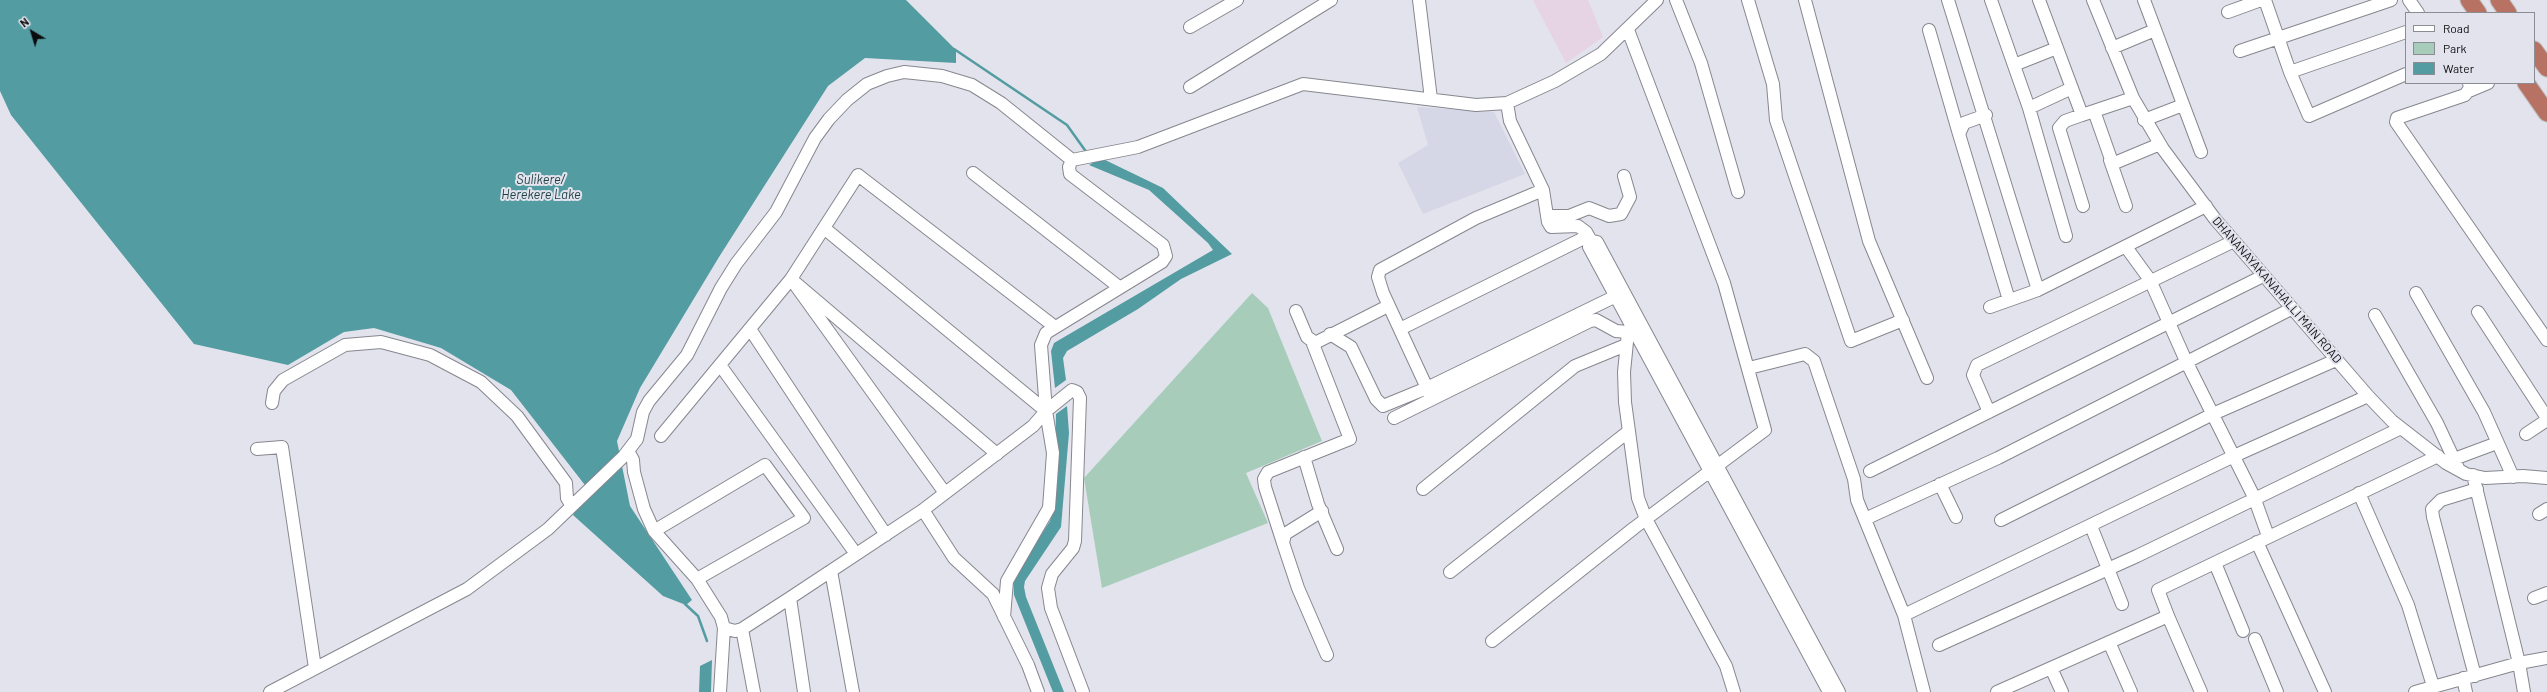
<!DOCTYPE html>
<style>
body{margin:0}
#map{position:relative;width:2547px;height:692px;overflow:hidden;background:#e2e3ec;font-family:Barlow,sans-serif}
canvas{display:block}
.legend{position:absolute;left:2405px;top:12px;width:130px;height:72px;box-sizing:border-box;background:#e2e3ec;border:1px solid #8c8d93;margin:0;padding:5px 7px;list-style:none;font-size:12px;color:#0b0b0e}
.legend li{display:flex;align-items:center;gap:8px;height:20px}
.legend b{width:20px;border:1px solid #8c8d93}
.north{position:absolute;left:12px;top:12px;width:40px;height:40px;-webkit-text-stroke:3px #e2e3ec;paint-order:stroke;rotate:322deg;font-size:11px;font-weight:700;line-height:16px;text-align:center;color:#0b0b0e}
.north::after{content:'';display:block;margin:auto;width:14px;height:18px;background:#0b0b0e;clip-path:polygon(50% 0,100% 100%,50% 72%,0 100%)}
</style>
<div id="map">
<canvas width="2547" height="692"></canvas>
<ul class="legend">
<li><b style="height:5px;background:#fff"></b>Road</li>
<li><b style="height:11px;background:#a7cdba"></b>Park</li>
<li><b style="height:11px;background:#539ca2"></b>Water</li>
</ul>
<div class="north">N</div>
</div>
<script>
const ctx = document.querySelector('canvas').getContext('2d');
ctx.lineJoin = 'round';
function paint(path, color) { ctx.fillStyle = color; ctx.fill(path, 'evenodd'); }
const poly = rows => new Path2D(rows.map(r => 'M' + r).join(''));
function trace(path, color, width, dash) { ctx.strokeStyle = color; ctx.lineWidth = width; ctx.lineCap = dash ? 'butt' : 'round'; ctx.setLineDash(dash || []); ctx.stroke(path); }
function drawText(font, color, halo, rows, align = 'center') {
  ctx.font = font + ' Barlow,sans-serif'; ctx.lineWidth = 4; ctx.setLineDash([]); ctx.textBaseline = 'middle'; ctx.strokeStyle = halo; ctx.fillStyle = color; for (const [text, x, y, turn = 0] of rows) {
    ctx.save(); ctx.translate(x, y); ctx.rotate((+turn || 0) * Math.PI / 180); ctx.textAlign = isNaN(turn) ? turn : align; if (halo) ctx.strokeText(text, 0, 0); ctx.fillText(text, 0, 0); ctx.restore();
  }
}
paint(poly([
 [1417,107,1494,112,1525,174,1423,214,1398,163,1428,145]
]), '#d5d7e7');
paint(poly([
 [1533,0,1588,0,1603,37,1566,63]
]), '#e6d3e4');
paint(poly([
 [1252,293,1268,308,1322,441,1246,473,1268,523,1102,588,1084,478]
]), '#a7cdba');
paint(poly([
 [0,0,906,0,956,50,956,63,865,58,828,86,719,257,640,388,617,441,630,506,692,600,686,605,663,596,573,515,588,489,511,390,441,348,374,328,344,332,288,365,194,344,11,115,0,91],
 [1101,158,1163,188,1232,254,1181,279,1138,309,1067,351,1063,358,1066,380,1055,388,1051,351,1054,343,1213,250,1208,243,1149,190,1089,165],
 [1067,406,1069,433,1061,527,1025,581,1024,587,1026,597,1064,692,1053,692,1014,595,1013,578,1050,521,1054,507,1056,414],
 [712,660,711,692,699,692,700,666]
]), '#539ca2');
trace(poly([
 [954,49,1067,125,1087,153],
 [685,604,698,616,707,641]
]), '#539ca2', 2.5);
trace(poly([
 [2534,55,2547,46]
]), '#c2c3cb', 12, [12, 6]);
const minor = poly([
 [1419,0,1431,99],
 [1676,0,1701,63,1738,192],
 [1748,0,1773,84,1776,120,1851,341,1903,320],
 [1805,0,1869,241,1927,378],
 [1948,0,2038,290,2206,206],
 [1991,0,2029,108,2066,236],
 [2039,0,2082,115,2133,98],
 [2093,0,2133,98,2163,149,2215,219,2368,396,2392,421,2446,463,2466,474,2485,478,2523,476,2547,478],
 [2144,0,2201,152],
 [2265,0,2290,72,2309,116,2406,74],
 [2409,0,2418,13],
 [2228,12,2261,0],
 [1190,27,1237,0],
 [1929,30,1959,134],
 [2112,48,2155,30],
 [2240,51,2391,0],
 [2014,65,2057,48],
 [2290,72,2406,32],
 [2469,83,2470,88,2465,95,2397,118,2396,122,2547,340],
 [1190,87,1331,0],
 [2469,91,2488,83],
 [1507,103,1510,121,1543,190,1548,222,1551,227,1578,226,1586,232,1591,241],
 [2029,108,2072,88],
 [2094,111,2112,162,2117,162,2160,144],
 [1986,115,1964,123,1959,134,2009,300],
 [2082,115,2065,121,2059,128,2083,206],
 [2144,120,2183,105],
 [2110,160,2126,206],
 [973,173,1119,287],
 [1543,190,1476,218,1380,270,1378,277,1383,293,1427,388,1616,296],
 [1547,216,1569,216,1589,208,1609,216,1621,214,1630,197,1624,176],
 [824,228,1046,411,1053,453,1049,508,1007,581,1004,617],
 [2126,247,2150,280,2186,361,2254,497,2268,536],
 [2416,293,2484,412,2513,477],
 [1990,307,2038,290],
 [1296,311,1307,337,1314,342],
 [2478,312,2547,418],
 [2375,315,2437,423,2459,470],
 [1632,325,1628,332,1624,372,1625,402,1638,498,1646,519,1726,666,1734,692],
 [750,329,886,535],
 [1400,329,1588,236],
 [1330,334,1351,347,1376,399,1383,406,1427,388,1430,395],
 [720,365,856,554],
 [1749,368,1805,354,1814,361,1854,479,1857,500,1904,615,1924,692],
 [272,403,274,391,283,380,345,345,381,342,430,355,481,382,517,416,566,483,567,498,572,506],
 [1046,411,1072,390,1077,392,1080,398,1075,541,1073,548,1052,574,1048,588,1051,608,1083,692],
 [1989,412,1973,375,1977,365,2234,241],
 [1394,418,1590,321,1596,320,1616,331,1628,332],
 [2526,434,2547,420],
 [661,436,791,279,945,493],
 [257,449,282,447,315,668],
 [628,451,633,460,634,472,644,509,654,531,697,579,721,617,724,628,720,692],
 [997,454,791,279,858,175,1055,327],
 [1304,457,1318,504,1337,549],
 [2454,459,2497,443],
 [1870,471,2263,276],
 [1940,484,1956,517],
 [1423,489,1575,366,1626,345],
 [2359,493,2408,605,2433,686],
 [923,510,954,558,993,594,1028,665,1038,692],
 [1322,511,1285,534,1283,543,1298,588,1327,655],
 [2539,514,2547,509],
 [1865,519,1998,458,2291,309],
 [2001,520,2213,414,2336,360],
 [2091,526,2122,604],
 [654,531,765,465,804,518,697,579],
 [2257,542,2325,692],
 [1283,543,1265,487,1264,479,1268,472,1350,439,1313,344,1388,306],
 [2215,563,2243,631],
 [831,571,853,692],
 [1450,572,1629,431],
 [790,598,804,692],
 [2534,598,2547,593],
 [1904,615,2234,456,2368,396],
 [2168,616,2201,692],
 [724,628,735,631,742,629,790,598,923,510,1033,426,1046,411,1041,345,1046,333,1162,262,1166,256,1163,245,1070,174,1069,167,1072,160],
 [742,629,754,692],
 [2255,639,2277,692],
 [1492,641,1634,528,1765,430,1724,283,1628,30],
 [2109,642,2131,692],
 [1939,645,2137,556,2401,428],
 [2051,668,2062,692],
 [2475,676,2433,517,2432,509,2441,500,2477,489],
 [2463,678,2466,692],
 [270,692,467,589,548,529,624,456,637,439,643,412,649,401,687,355,721,288,736,264,776,212,815,138,829,119,847,100,867,84,887,76,904,72,942,76,972,85,1001,103,1072,160,1138,147,1303,84,1476,105,1507,103,1555,81,1601,54,1657,0],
 [1829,692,1589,247,1591,241,1597,242,1839,692],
 [1997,692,2168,616,2158,590,2438,456],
 [2415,692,2519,663,2473,475],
 [2524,692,2519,663,2547,658]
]);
const highway = poly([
 [2469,0,2478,13],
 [2499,0,2508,13],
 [2534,50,2547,68],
 [2526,83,2547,113]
]);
trace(minor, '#86878f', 14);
trace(highway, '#c0c0c0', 19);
trace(minor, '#fff', 12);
trace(highway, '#b77264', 17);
drawText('12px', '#0b0b0e', '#e2e3ec', [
 ["DHANANAYAKANAHALLI MAIN ROAD",2277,290,49]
]);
drawText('italic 13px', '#1b3f42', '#e2e3ec', [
 ["Sulikere/",541,180],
 ["Herekere Lake",541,195]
]);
</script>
